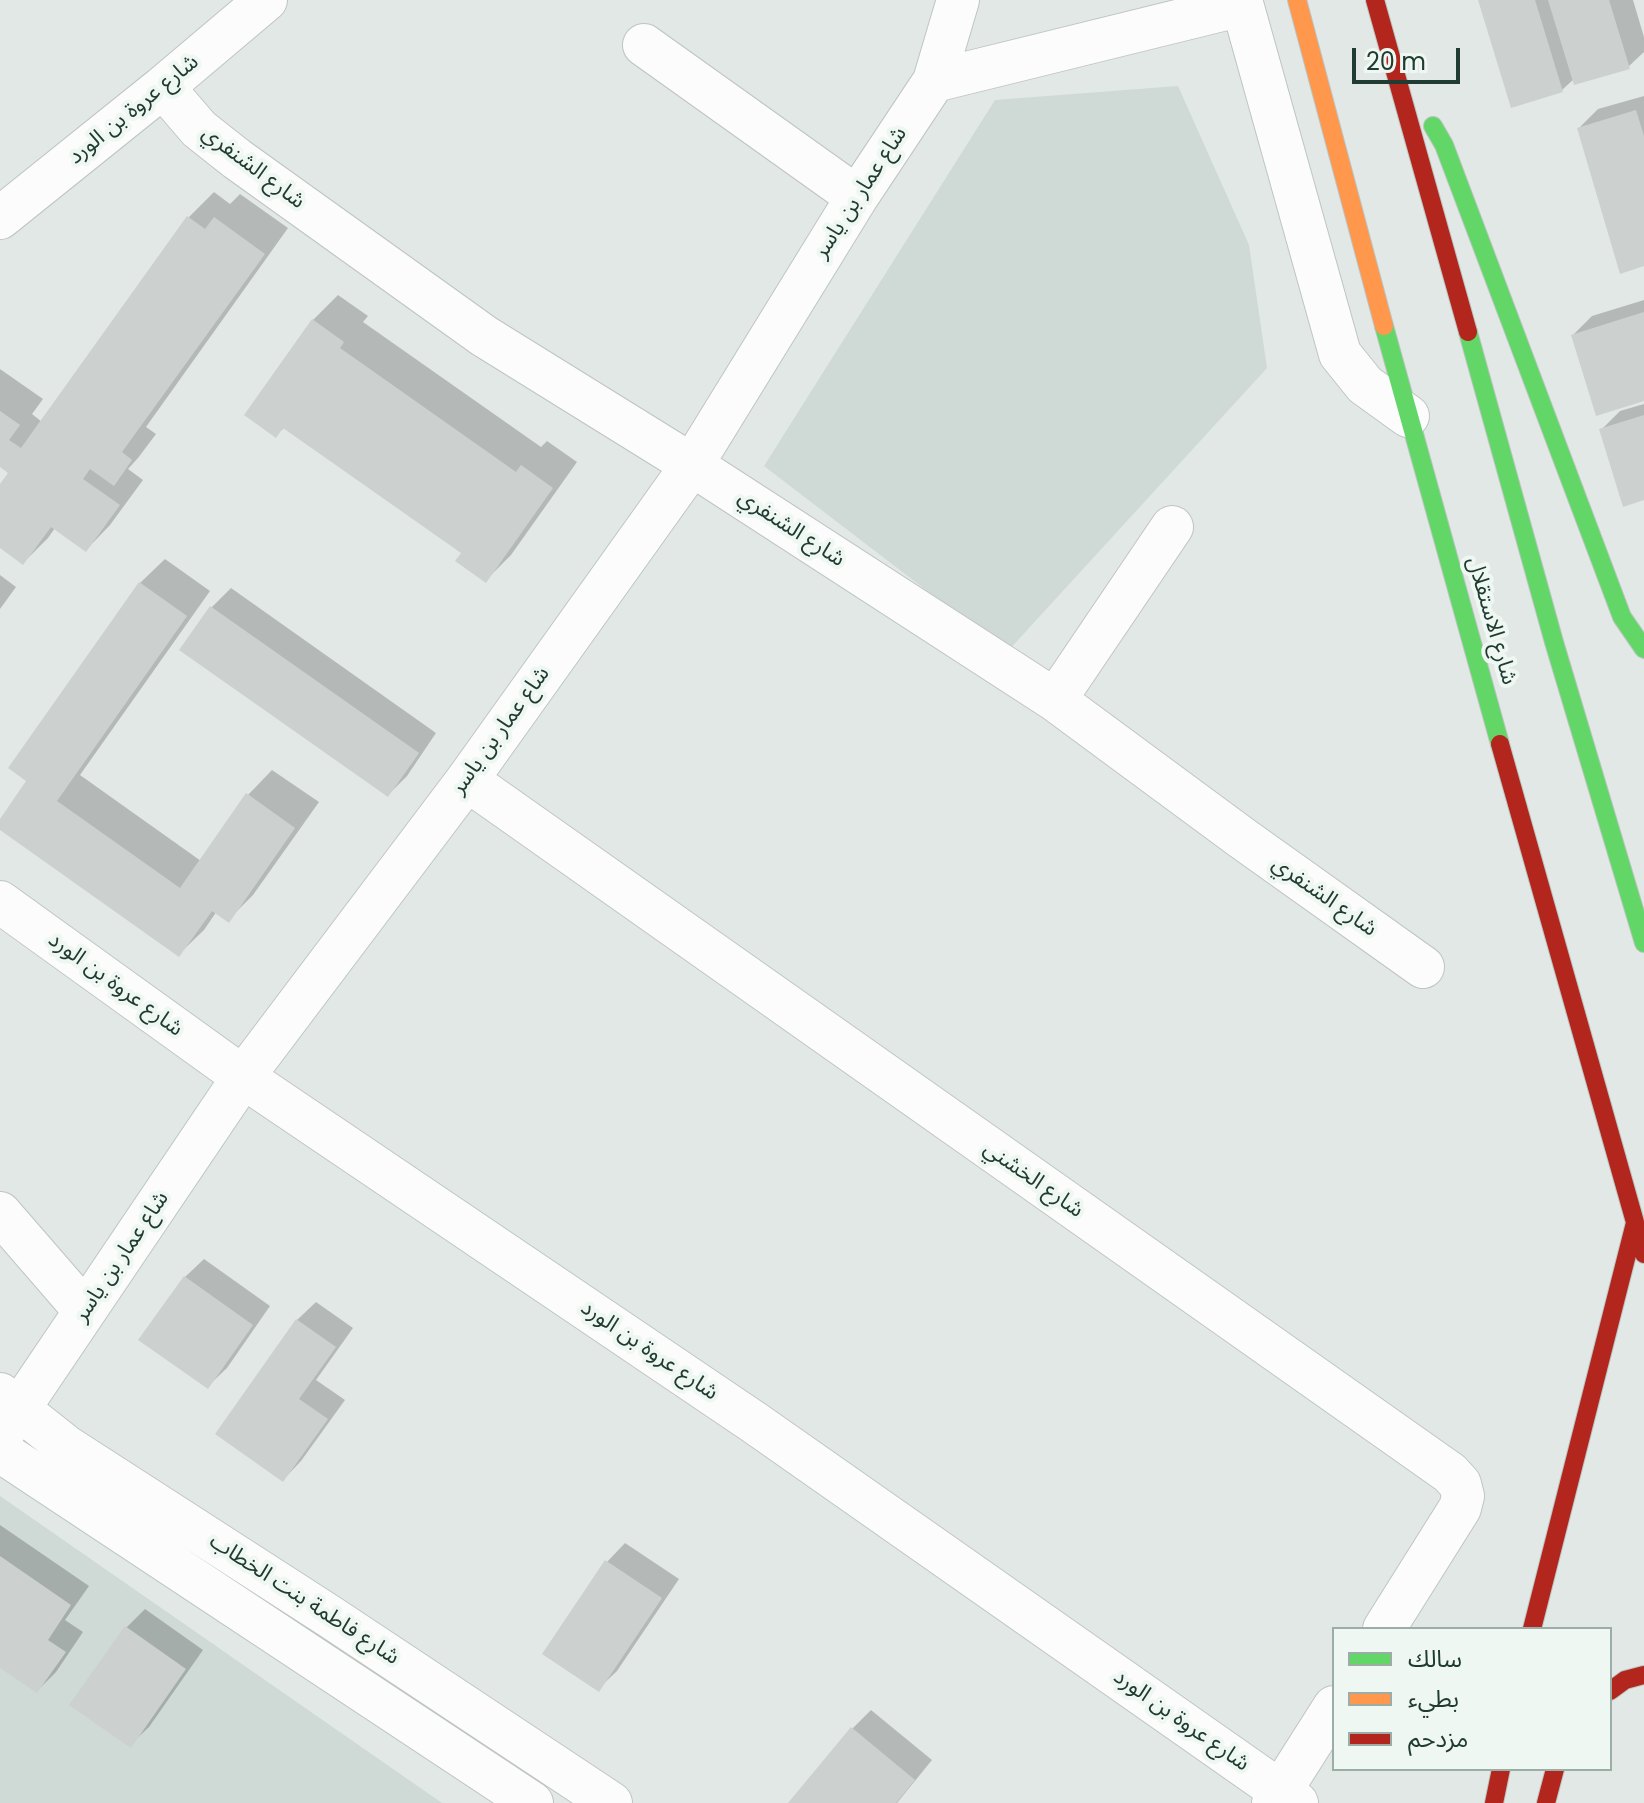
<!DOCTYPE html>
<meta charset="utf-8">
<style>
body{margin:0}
#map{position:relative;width:1644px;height:1803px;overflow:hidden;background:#e2e8e5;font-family:Poppins,"Noto Sans Arabic",sans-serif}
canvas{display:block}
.legend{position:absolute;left:1332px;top:1627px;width:280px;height:144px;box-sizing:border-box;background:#eff7f3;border:2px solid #9caca6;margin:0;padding:10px 14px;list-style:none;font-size:24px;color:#203b32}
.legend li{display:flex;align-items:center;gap:16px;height:40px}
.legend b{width:40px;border:2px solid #9caca6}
.scale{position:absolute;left:1352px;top:48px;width:108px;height:36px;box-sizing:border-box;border:4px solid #203b32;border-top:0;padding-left:10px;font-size:24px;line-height:28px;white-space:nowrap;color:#203b32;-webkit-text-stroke:6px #eff7f3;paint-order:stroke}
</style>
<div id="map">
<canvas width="1644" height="1803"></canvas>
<ul class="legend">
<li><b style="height:10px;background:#63d668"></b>سالك</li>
<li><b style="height:10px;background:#ff974d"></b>بطيء</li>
<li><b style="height:10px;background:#b3261e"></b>مزدحم</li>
</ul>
<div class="scale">20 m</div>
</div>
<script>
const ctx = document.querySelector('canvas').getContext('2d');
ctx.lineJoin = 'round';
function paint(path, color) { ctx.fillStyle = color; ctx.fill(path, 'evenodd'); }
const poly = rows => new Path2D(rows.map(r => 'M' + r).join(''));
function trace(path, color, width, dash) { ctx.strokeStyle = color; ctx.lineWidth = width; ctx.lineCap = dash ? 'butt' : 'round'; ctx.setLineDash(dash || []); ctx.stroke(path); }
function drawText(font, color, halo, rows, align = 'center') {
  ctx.font = font + ' Poppins,"Noto Sans Arabic",sans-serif'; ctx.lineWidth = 8; ctx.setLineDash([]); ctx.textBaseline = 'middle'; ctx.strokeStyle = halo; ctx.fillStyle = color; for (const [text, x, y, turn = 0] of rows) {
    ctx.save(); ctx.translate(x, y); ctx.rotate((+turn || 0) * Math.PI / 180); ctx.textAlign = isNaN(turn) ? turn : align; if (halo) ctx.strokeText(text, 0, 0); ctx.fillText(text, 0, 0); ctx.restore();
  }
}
paint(poly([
 [1178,86,1249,245,1267,368,1007,652,764,466,995,100],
 [0,1496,442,1803,0,1803]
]), '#cfd9d5');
paint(poly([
 [1480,0,1633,0,1644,37,1644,52,1628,67,1574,79,1562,90],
 [1644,96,1644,264,1579,128,1598,109],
 [214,192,230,204,240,194,288,228,146,427,156,434,138,458,128,469,143,480,110,525,86,550,55,528,48,538,23,563,0,546,0,487,10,472,0,465,0,369,43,399,32,414,42,422,189,217],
 [338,295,368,316,363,322,541,447,547,441,577,462,511,555,486,580,464,552,285,427,276,435,313,320],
 [1644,300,1644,399,1573,335,1592,316],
 [1644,404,1644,498,1601,430,1620,411],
 [165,559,210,591,80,775,201,861,248,795,272,770,319,802,253,895,228,920,217,911,204,930,179,954,0,828,0,822,29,781,140,583],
 [0,575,16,587,0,609],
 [231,588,436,733,407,776,388,795,182,650,212,607],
 [204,1259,270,1306,227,1368,208,1386,185,1277],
 [316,1302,353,1328,316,1380,345,1400,301,1461,283,1480,297,1320],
 [0,1525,89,1586,65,1620,83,1632,56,1672,37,1691,0,1666],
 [625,1543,679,1579,617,1671,598,1689,607,1562],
 [145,1609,203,1650,149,1727,130,1745,126,1628],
 [871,1710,932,1760,897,1803,791,1803,852,1729]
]), '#0003');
paint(poly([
 [1478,0,1535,0,1563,92,1511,108],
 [1548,0,1609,0,1630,69,1574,85],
 [1636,110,1644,136,1644,266,1620,274,1577,128],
 [187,216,205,229,214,217,265,254,122,452,132,460,114,486,90,469,83,479,120,505,86,552,51,527,23,565,0,548,0,484,8,473,0,467,0,411,20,425,9,440,21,448],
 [1644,312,1644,401,1596,416,1571,335],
 [312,319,344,342,340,348,516,472,521,465,553,488,486,583,455,561,461,553,283,428,276,438,244,415],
 [1644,415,1644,500,1623,507,1599,429],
 [139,582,187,616,57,801,180,888,246,793,295,828,229,923,212,911,179,957,0,830,0,819,26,781,8,768],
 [210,606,419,753,388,797,179,650],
 [184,1276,253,1325,208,1389,138,1340],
 [296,1319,336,1347,299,1399,328,1419,283,1482,215,1434],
 [0,1556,71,1605,48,1640,66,1652,37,1693,0,1668],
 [605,1560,662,1598,599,1692,542,1654],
 [125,1626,186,1669,131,1748,69,1705],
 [851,1727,915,1780,896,1803,788,1803]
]), '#ccd1cf');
const street = poly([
 [1241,0,1340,354,1365,385,1408,416],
 [644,45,857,197],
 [934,81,1242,5],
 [163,87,199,129,237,159,484,336,692,465,1055,700,1242,838,1423,967],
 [0,218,163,87,266,0],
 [1055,700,1172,527],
 [467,780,1450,1473,1460,1484,1463,1496,1460,1508,1384,1629],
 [0,902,243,1077,755,1423,1297,1803],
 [0,1213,85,1311],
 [0,1394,67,1447,329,1616,611,1803],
 [0,1437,243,1077,467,780,692,465,857,197,934,81,958,0],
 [0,1451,532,1803],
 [1273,1803,1334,1707]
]);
const fast = poly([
 [1433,126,1444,145,1622,617,1644,649],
 [1384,326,1500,744],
 [1468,332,1554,642,1644,943]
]);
const slow = poly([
 [1297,0,1384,326]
]);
const jam = poly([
 [1375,0,1468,332],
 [1500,744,1644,1254],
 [1532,1629,1635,1223],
 [1610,1691,1625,1680,1644,1675],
 [1494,1803,1501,1769],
 [1546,1803,1555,1769]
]);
trace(street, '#bfc5c2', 44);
trace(fast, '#bbc5c1', 20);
trace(slow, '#bbc5c1', 20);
trace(jam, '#bbc5c1', 20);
trace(street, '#fbfcfb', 42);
trace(fast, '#63d668', 18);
trace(slow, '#ff974d', 18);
trace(jam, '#b3261e', 18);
drawText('22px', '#203b32', '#eff7f3', [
 ["شارع عروة بن الورد",134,110,-39],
 ["شارع الشنفري",253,168,37],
 ["شاع عمار بن ياسر",861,193,-57],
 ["شارع الشنفري",791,529,33],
 ["شارع الاستقلال",1491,621,74],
 ["شاع عمار بن ياسر",501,731,-54],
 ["شارع الشنفري",1324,897,35],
 ["شارع عروة بن الورد",115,985,36],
 ["شارع الخشني",1033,1180,35],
 ["شاع عمار بن ياسر",122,1257,-56],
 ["شارع عروة بن الورد",649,1351,34],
 ["شارع فاطمة بنت الخطاب",304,1600,33],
 ["شارع عروة بن الورد",1181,1721,35]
]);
</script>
